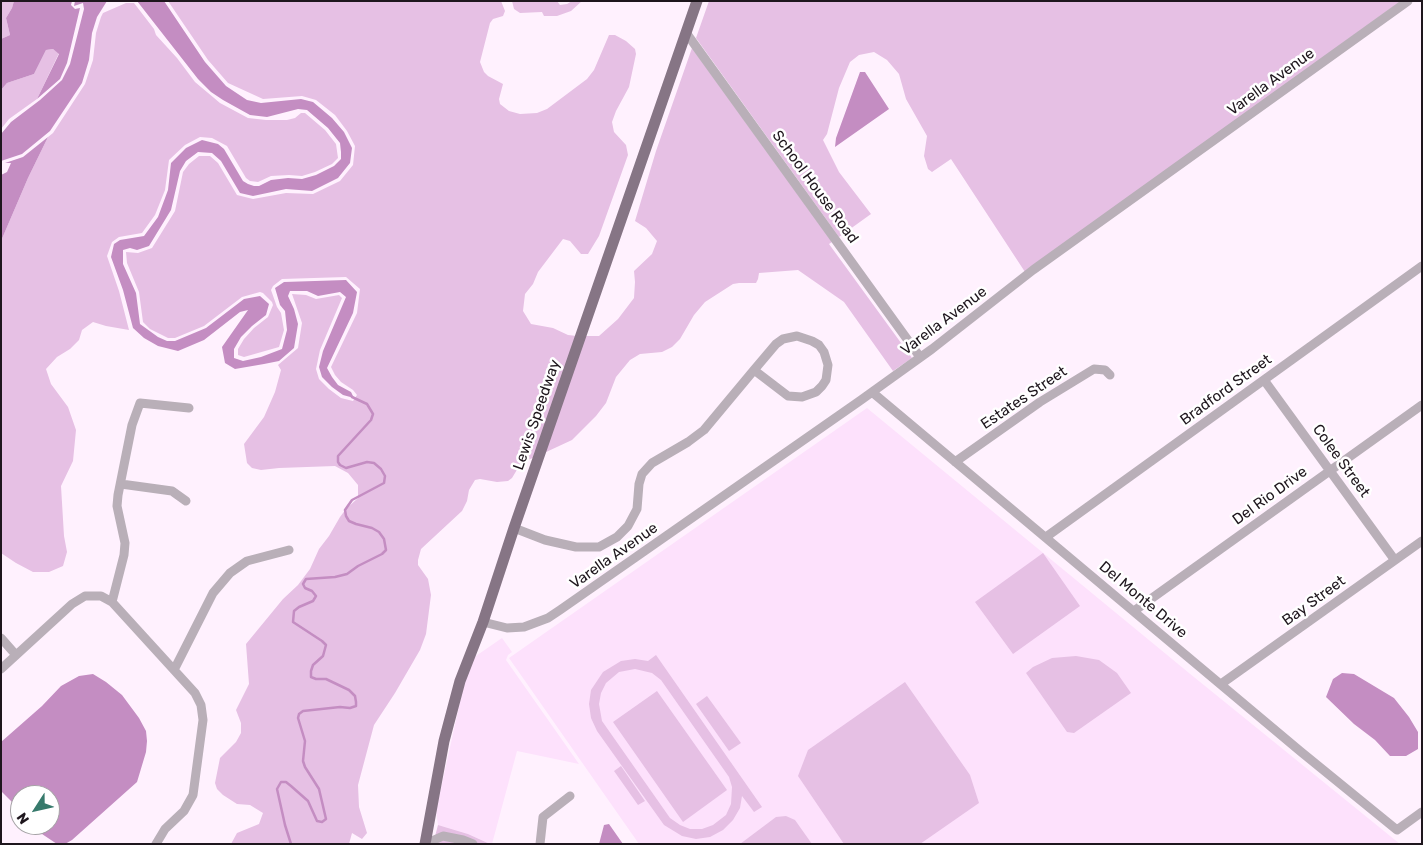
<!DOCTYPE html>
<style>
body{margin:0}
#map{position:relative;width:1423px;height:845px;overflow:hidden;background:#fff1fe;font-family:Rubik,sans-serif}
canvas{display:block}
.frame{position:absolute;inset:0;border:2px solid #1e161d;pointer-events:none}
.north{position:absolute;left:10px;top:785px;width:50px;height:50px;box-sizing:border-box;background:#fff;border:1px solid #a5a2a5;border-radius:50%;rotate:235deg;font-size:14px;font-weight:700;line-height:20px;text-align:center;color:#1e161d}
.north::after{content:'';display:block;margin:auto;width:18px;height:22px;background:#377a6c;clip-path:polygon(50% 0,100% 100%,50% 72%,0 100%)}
</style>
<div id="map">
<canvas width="1423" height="845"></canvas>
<div class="frame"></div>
<div class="north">N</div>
</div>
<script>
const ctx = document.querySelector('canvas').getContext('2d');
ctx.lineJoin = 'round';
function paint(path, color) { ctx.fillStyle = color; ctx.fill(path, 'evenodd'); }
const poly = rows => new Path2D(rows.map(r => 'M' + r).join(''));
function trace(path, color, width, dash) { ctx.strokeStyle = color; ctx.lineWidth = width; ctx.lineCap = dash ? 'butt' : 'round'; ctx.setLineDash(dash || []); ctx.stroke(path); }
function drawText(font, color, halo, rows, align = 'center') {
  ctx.font = font + ' Rubik,sans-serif'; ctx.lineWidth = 5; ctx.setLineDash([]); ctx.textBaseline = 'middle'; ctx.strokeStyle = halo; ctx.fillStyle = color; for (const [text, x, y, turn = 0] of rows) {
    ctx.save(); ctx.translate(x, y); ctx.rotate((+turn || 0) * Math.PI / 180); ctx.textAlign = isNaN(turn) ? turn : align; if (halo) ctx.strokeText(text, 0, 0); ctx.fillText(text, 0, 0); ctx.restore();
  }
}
paint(poly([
 [867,408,1189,673,1400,844,639,844,509,658],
 [502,638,512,652,508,655,506,660,579,764,517,751,492,844,490,844,468,834,438,825,436,811,465,679,473,658]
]), '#fde1fc');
paint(poly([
 [1,1,14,1,12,8,6,18,10,35,1,39],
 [168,1,501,1,505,11,503,16,493,19,490,23,480,62,484,72,488,76,503,84,499,99,500,104,509,111,520,114,537,113,547,109,587,79,594,70,609,35,615,35,626,41,635,49,636,54,629,87,616,111,612,122,614,132,626,145,628,155,599,236,588,254,581,254,570,241,563,239,538,272,533,284,525,294,523,311,531,324,553,328,568,335,577,336,535,457,521,463,512,478,508,481,497,482,480,479,475,480,469,490,467,501,462,511,421,549,418,560,418,565,428,579,431,595,426,634,420,650,395,693,374,725,358,785,359,807,367,833,362,839,352,833,349,844,231,844,237,833,259,824,263,813,250,805,237,804,223,795,217,789,215,783,220,758,236,742,241,733,241,723,236,710,249,684,246,644,283,599,298,585,310,569,319,549,329,536,340,517,346,509,358,498,358,485,348,473,335,466,279,468,261,470,252,468,247,463,244,444,264,417,275,392,281,370,278,365,298,348,302,323,292,294,306,295,316,299,339,295,342,298,320,350,316,369,319,379,329,389,341,398,353,401,357,395,353,390,341,382,335,375,331,367,357,313,360,289,346,277,282,279,273,286,271,290,277,307,281,313,284,330,279,347,244,357,238,355,238,349,244,339,254,328,268,317,273,305,272,302,263,293,260,292,242,297,204,326,175,338,168,338,150,329,143,322,139,292,127,263,126,252,138,253,152,248,175,211,183,172,189,164,199,156,210,156,218,163,237,195,253,199,286,193,313,194,340,181,353,165,355,146,347,131,335,115,316,100,302,96,263,99,228,83,208,60],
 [512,1,557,1,560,5,567,4,572,1,582,1,571,11,557,16,544,16,542,12,520,13,514,9],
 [709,1,1401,1,1025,272,951,159,932,172,928,169,924,156,927,136,906,99,899,74,887,60,874,52,859,55,850,62,839,88,827,134,823,140,839,172,871,214,839,237,696,38],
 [126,3,134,3,154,29,156,35,177,58,195,82,220,103,248,118,266,120,287,120,295,118,301,113,305,113,325,130,336,144,338,158,332,164,315,172,302,176,289,175,271,176,258,182,250,181,246,178,227,146,212,138,200,137,185,145,169,160,165,190,155,215,142,233,119,237,112,242,107,256,119,291,129,330,106,326,93,322,82,330,79,340,70,349,57,357,46,369,51,384,68,407,76,430,73,461,61,486,64,536,67,552,63,566,49,572,33,572,16,563,1,553,1,241,28,178,48,137,53,133,85,84,93,60,96,33,101,17,103,13],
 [692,48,832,242,829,244,912,358,893,371,844,302,798,270,759,273,758,279,756,283,739,283,733,284,705,302,694,315,680,339,672,347,662,352,640,354,630,360,616,377,606,403,596,416,572,440,544,453,585,336,599,336,618,319,634,298,635,282,634,271,652,254,657,241,646,228,635,221,656,151],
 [53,49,59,53,37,99,9,119,1,129,1,90,7,83,34,74,46,50],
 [1043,553,1080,606,1013,654,975,602],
 [656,655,762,807,754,812,742,796,740,808,733,820,723,830,710,837,696,839,682,836,664,825,597,731,591,718,589,704,591,690,603,672,621,661,635,659,648,661],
 [635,669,652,673,661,680,729,777,732,787,731,804,726,815,713,825,702,829,690,829,680,825,670,818,602,721,599,704,601,693,606,683,619,672],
 [1076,656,1099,660,1117,673,1131,693,1074,733,1067,732,1026,673,1033,667,1052,658],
 [905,682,970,775,979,803,920,844,844,844,798,776,808,750],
 [657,691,727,790,683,822,613,722],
 [707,696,741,743,729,751,696,704],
 [621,766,645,801,638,805,614,771],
 [786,816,795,820,812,844,740,844,776,817],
 [438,825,468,834,490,844,433,844]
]), '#e6c0e4');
paint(poly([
 [14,1,72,1,71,5,75,9,80,8,67,63,60,79,37,99,59,54,53,49,46,50,34,74,7,83,1,90,1,39,10,35,6,18,12,8],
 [75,1,107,1,97,17,92,33,89,60,82,83,50,131,22,154,1,161,1,134,11,122,40,100,62,80,70,64,84,9,83,3,74,6],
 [137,1,164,1,205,62,226,86,247,100,261,103,301,99,313,102,332,118,344,132,352,148,350,163,338,178,312,191,286,189,253,196,240,193,221,161,212,153,198,152,186,161,180,171,171,210,149,246,137,250,130,248,123,250,123,264,136,293,140,324,158,337,167,341,175,341,206,328,244,299,260,296,269,304,266,315,252,326,241,337,234,349,234,358,243,361,261,357,282,349,287,330,285,311,280,305,275,288,284,282,346,280,357,292,353,313,327,368,332,377,338,385,351,392,354,398,343,395,332,387,322,377,319,367,323,351,346,297,340,292,318,296,307,291,290,291,288,296,294,309,298,324,294,348,279,361,264,364,235,369,225,363,222,347,248,310,240,312,204,340,178,351,158,346,144,338,133,328,123,290,111,257,114,244,120,240,144,236,158,217,168,190,171,163,186,148,202,140,218,144,224,149,243,181,248,184,254,186,259,186,271,180,288,178,302,179,316,175,334,166,341,159,341,152,340,143,328,128,307,110,298,109,267,117,250,115,223,100,211,92,198,79],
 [860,72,865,72,889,109,835,147,836,138],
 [48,137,28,178,1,241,1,175,7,172,11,163,5,163,23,157],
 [1342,673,1354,674,1394,698,1409,717,1418,732,1418,749,1406,756,1390,756,1375,740,1354,724,1326,697,1333,679],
 [93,674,106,682,122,695,139,718,146,731,147,741,146,752,137,782,72,840,65,844,57,844,42,834,34,825,50,825,50,795,20,795,20,810,1,791,1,742,42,706,61,686,79,676],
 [609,824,623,844,599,844,604,825]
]), '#c48dc2');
trace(poly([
 [291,844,285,825,277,789,281,782,286,782,291,786,308,801,317,821,322,822,326,819,319,789,305,767,303,761,305,741,298,718,299,714,303,711,340,707,350,708,356,706,356,702,355,696,349,690,326,679,316,679,311,677,311,671,313,665,323,656,326,645,322,641,293,622,294,611,299,607,313,601,316,596,312,591,305,588,303,584,306,579,335,577,347,574,358,566,382,554,386,550,384,539,379,532,372,528,356,524,349,521,346,516,345,510,352,500,384,483,385,476,381,469,374,463,367,462,346,468,340,465,338,462,338,456,371,420,373,414,367,404,352,397]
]), '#c48dc2', 2.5);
trace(poly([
 [687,34,920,357],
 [797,336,812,341,819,345,824,352,828,365,826,380,822,386,816,392,802,397,788,396,754,370,776,344,783,339,797,336],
 [1264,380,1394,559],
 [872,392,1300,751,1397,830,1422,812],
 [955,462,1040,402,1094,369,1105,370,1110,375],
 [121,484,172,491,186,501],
 [514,528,545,540,576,547,599,547,617,537,628,526,637,509,639,484,642,474,652,463,688,442,704,430,754,370],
 [1046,537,1422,266],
 [112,602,124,555,125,543,117,506,118,495,132,425,140,403,189,408],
 [1134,611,1422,405],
 [483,622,507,628,524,627,548,618,560,610,861,400,932,349,1033,270,1408,1],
 [1,638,16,655],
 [1,669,72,604,85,596,101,596,112,602,195,693,201,705,203,720,193,795,184,811,165,829,156,844],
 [174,670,213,593,230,573,247,561,289,550],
 [1221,684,1422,541],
 [434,840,443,836,463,840,473,844],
 [540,844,543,817,570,796]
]), '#b9afb8', 9);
trace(poly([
 [425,844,444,741,460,681,483,622,514,528,697,1]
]), '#867585', 11);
drawText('15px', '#1e161d', '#fff', [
 ["Varella Avenue",1271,82,-36],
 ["School House Road",815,187,54],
 ["Varella Avenue",944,321,-37],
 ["Bradford Street",1226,390,-36],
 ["Estates Street",1024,398,-34],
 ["Lewis Speedway",537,415,-71],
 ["Colee Street",1341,461,54],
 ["Del Rio Drive",1270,496,-36],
 ["Varella Avenue",614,556,-35],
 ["Del Monte Drive",1143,600,40],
 ["Bay Street",1314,601,-36]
]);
</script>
